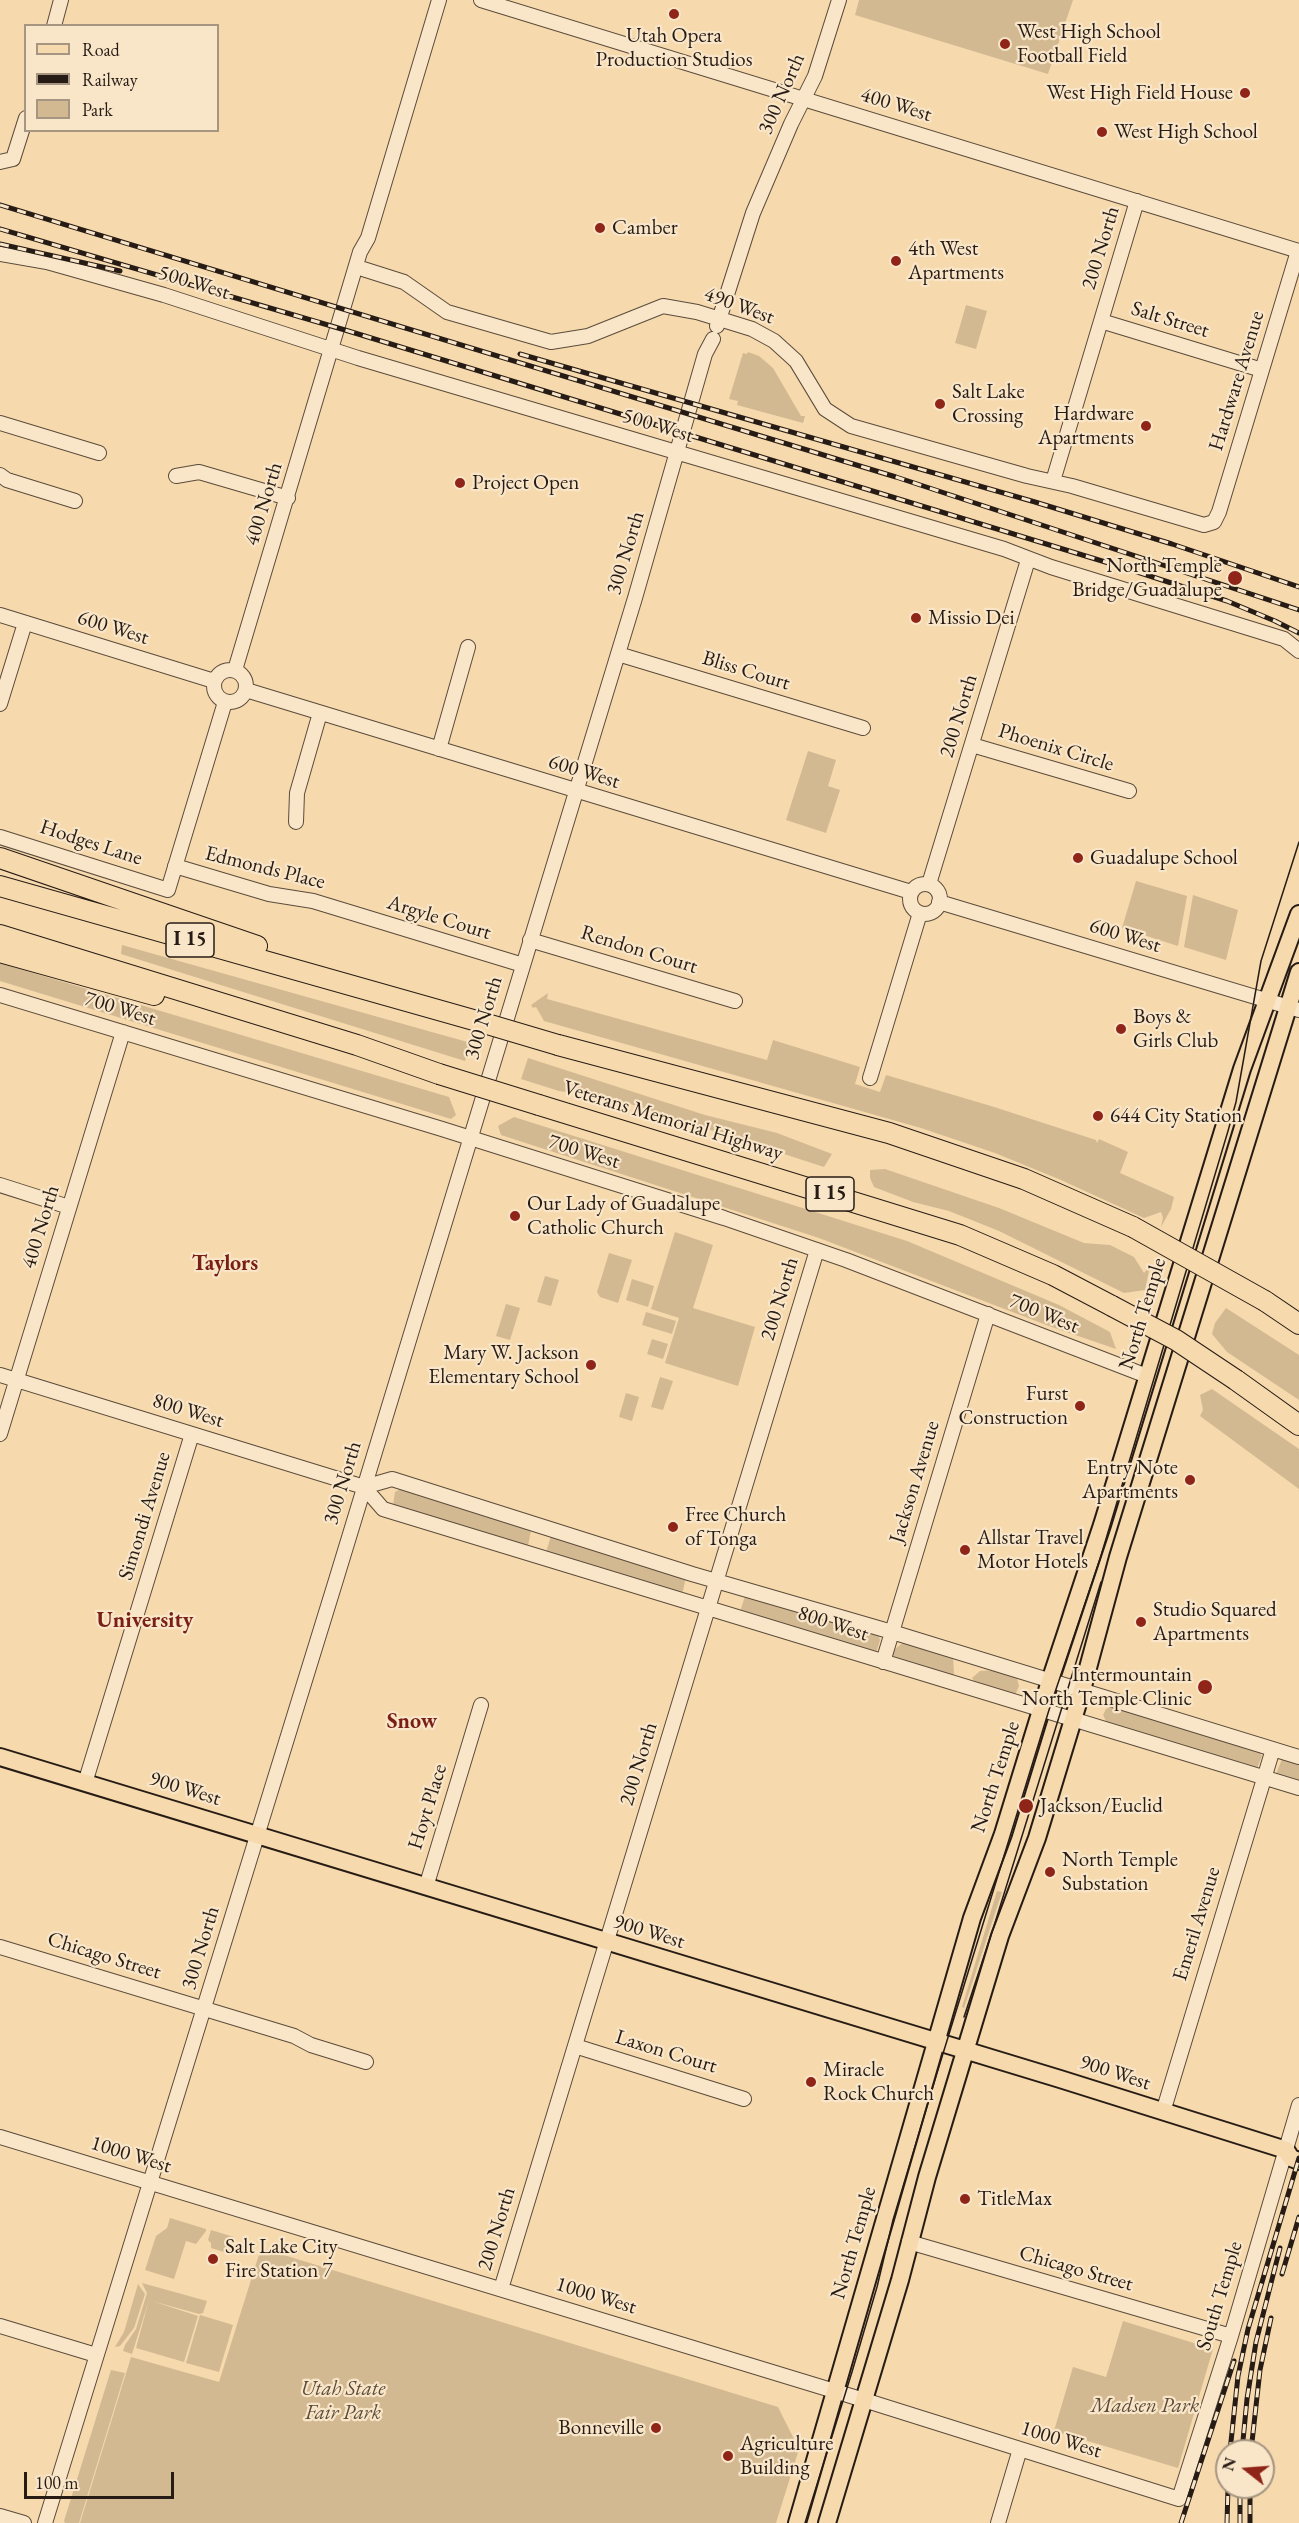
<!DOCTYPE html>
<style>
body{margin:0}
#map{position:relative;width:1299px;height:2523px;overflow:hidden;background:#f6d9ac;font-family:"EB Garamond",serif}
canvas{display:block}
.legend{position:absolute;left:24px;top:24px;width:195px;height:108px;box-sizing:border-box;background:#f9e6c9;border:2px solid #a59581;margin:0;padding:8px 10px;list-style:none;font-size:18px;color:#271c15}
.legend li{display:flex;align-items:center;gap:12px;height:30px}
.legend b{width:30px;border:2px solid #a59581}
.north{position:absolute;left:1215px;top:2439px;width:60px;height:60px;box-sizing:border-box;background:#f9e6c9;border:2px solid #a59581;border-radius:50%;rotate:287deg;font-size:16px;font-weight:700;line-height:24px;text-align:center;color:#271c15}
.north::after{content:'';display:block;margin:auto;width:21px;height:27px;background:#8f2418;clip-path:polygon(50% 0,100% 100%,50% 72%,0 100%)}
.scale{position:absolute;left:24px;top:2472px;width:150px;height:27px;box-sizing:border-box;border:3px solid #271c15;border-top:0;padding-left:8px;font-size:18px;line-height:21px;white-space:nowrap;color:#271c15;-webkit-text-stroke:4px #f9e6c9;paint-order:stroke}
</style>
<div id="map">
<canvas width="1299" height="2523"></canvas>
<ul class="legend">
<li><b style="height:8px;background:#f6d9ac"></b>Road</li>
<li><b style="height:8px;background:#271c15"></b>Railway</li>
<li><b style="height:16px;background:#d3b992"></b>Park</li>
</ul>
<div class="north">N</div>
<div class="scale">100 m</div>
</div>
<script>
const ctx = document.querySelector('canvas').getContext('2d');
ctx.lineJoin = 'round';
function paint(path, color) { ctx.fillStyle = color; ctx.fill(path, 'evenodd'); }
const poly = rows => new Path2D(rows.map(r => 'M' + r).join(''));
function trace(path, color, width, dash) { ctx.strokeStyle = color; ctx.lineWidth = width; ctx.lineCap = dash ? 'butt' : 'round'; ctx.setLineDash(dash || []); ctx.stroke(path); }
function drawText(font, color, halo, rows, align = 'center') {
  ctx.font = font + ' "EB Garamond",serif'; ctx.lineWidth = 4.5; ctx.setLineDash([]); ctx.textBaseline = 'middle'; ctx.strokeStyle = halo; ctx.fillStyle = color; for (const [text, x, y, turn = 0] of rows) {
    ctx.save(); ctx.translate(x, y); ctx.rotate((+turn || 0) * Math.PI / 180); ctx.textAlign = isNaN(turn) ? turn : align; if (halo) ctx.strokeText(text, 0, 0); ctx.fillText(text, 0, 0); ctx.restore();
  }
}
paint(poly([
 [859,0,1073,0,1048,74,855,15],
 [966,305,987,311,976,349,955,343],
 [748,352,759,356,773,368,801,416,805,416,803,423,737,405,738,401,729,399,743,353,747,354],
 [808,751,836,760,828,786,840,790,826,833,786,820],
 [1136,881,1187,896,1178,946,1122,928],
 [1193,895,1238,910,1226,960,1184,947],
 [122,945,307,997,471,1043,465,1061,121,954],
 [0,963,449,1097,456,1115,451,1119,0,981],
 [548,993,547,999,767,1060,773,1040,860,1067,855,1084,880,1092,886,1075,991,1106,1096,1140,1097,1143,1099,1139,1128,1152,1120,1173,1174,1197,1171,1209,1161,1227,1163,1218,1161,1212,1144,1218,1061,1180,995,1153,921,1128,544,1021,536,1007,533,1008,531,1005],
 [528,1058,705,1115,777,1133,832,1154,824,1167,615,1099,559,1091,521,1079],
 [514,1117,907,1241,1059,1305,1110,1332,1116,1349,1049,1326,819,1238,501,1135,498,1126],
 [885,1169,999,1208,1084,1243,1110,1245,1134,1257,1144,1273,1150,1266,1145,1290,1124,1293,999,1231,949,1211,913,1202,874,1187,870,1178,870,1170],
 [675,1232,713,1245,693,1308,755,1327,738,1386,665,1363,679,1318,651,1309],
 [609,1253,632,1260,618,1303,600,1297,597,1292],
 [545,1276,559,1280,551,1306,537,1302],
 [632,1279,654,1286,648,1307,626,1300],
 [506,1304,520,1308,510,1340,496,1336],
 [1226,1308,1299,1355,1299,1400,1227,1352,1212,1334,1215,1323],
 [646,1312,676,1321,672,1334,642,1325],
 [652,1339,668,1344,663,1359,647,1354],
 [660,1377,673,1381,663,1410,651,1407],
 [1212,1389,1299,1449,1299,1489,1200,1416,1203,1410,1200,1395],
 [626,1393,639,1397,632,1421,619,1417],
 [402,1488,531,1530,528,1546,525,1548,393,1505,395,1492],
 [551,1536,686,1577,683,1591,681,1593,546,1552],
 [745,1596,878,1634,880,1640,877,1650,874,1653,740,1612],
 [903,1643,953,1657,954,1674,952,1676,890,1659,891,1652],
 [995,1670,1017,1678,1019,1686,1016,1693,1012,1695,977,1684,972,1678,980,1671],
 [1112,1706,1259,1751,1262,1756,1258,1766,1257,1769,1108,1725,1103,1715,1106,1709],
 [1282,1759,1299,1762,1299,1784,1276,1774],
 [997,1891,1002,1892,964,2008,962,2007],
 [170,2218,206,2229,206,2231,196,2244,186,2241,174,2279,145,2270,156,2236,167,2228],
 [211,2230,234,2237,230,2251,225,2249,224,2252,211,2248,211,2243,208,2240],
 [261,2248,778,2407,799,2449,776,2523,80,2523,131,2357,219,2382],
 [142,2283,207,2301,203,2313,199,2314,152,2301,198,2316,184,2362,136,2348,149,2300,132,2354,123,2351,125,2345,136,2329,147,2293],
 [138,2284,145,2294,134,2328,120,2346,115,2347,124,2332],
 [200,2315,233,2325,219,2372,186,2363],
 [1123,2321,1213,2349,1178,2468,1054,2431,1073,2367,1106,2377],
 [111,2370,125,2373,79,2523,65,2523,64,2521]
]), '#d3b992');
const minor = poly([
 [481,0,1299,251],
 [54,26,61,0],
 [0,162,13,159,26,118],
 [0,254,47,262,164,295,358,358,1004,549,1051,567,1284,639,1299,651],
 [363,269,404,282,447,312,551,342,588,336,663,306,697,312,752,329,774,341,796,361,825,409,851,426,1027,476,1072,486,1204,525,1214,522,1219,512,1298,251],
 [1101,321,1262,370],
 [717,326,753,213,791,124,815,76,839,0],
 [0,423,99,453],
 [0,475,7,480,75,501],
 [176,476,199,472,288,498],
 [1053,481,1137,201],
 [0,615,214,681],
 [618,654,863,728],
 '214 686a16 16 0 1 1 32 0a16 16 0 1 1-32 0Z',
 [235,670,360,252,368,238,439,0],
 [246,690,911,892],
 [0,704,25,623],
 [972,745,1129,791],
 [439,749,468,647],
 [296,822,297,793,320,713],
 [0,837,168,890,225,702],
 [175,866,269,894,313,901,523,965],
 '910 899a15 15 0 1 1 30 0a15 15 0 1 1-30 0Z',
 [929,884,1028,560],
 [939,902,1299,1010],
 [530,940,735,1001],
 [0,995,442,1129,724,1218,846,1260,1147,1376],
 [870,1078,920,913],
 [0,1185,69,1207],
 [0,1375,364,1487,392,1479,692,1574,892,1632,1299,1757],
 [0,1434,123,1032],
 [364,1487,383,1509,1299,1788],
 [883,1662,988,1314],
 [85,1783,192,1434],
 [426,1887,481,1705],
 [0,1947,294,2036,311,2045,366,2062],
 [575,2046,744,2099],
 [1163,2112,1273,1749],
 [0,2137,864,2400,1179,2499,1231,2336,1299,2105],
 [909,2242,1231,2336],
 [501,2289,817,1250],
 [0,2326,96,2355],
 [0,2516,24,2523],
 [45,2523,336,1580,635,598,705,354,713,339],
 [998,2523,1020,2449]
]);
const major = poly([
 [0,1757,1060,2079,1286,2150,1291,2158,1299,2161],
 [797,2523,972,1918,1003,1834,1050,1681,1102,1525,1242,1069,1299,914],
 [827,2523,900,2280,927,2177,1000,1936,1037,1838,1082,1690,1118,1557,1299,972]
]);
const highway = poly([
 [0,858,257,946],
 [0,886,477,1021],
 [0,935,357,1045,439,1074],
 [0,952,154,995],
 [558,1045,889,1133,1024,1179,1133,1227],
 [539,1105,960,1235,1053,1275,1112,1306],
 [1265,1301,1299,1324],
 [1236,1380,1299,1425]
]);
trace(minor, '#5b4b3b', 16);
trace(major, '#271c15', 20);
trace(highway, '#271c15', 22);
trace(minor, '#f9e6c9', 14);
trace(major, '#f6d9ac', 16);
trace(highway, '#f6d9ac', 20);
trace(poly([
 [964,2017,994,1926,1101,1582],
 [805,2523,852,2372,877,2287,893,2220,937,2073,1049,1710,1100,1559,1228,1131,1236,1102,1261,961,1299,842]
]), '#271c15', 1.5);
const rail = poly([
 [0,205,896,477,1299,610],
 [0,229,345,330,1125,568,1227,601,1275,621,1299,633],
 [0,244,120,271],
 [520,354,1035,502,1172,544,1299,587],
 [1282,2274,1299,2217],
 [1230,2451,1238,2376,1248,2329,1299,2158],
 [1242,2451,1247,2399,1256,2342,1280,2248],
 [1251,2451,1260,2370,1271,2318],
 [1250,2487,1250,2523],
 [1181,2523,1234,2361],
 [1227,2523,1228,2487],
 [1240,2523,1240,2487]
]);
trace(rail, '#271c15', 5);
trace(rail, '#f9e6c9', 3, [9]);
const highwayBridge = poly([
 [477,1021,558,1045],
 [439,1074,539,1105],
 [1133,1227,1265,1301],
 [1112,1306,1176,1340,1236,1380]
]);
trace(highwayBridge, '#271c15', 22, []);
trace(highwayBridge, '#f6d9ac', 20);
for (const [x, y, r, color] of [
 [674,14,6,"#8f2418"],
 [1005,44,6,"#8f2418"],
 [1245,93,6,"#8f2418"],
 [1102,132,6,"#8f2418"],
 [600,228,6,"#8f2418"],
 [896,261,6,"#8f2418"],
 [940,404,6,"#8f2418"],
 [1146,426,6,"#8f2418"],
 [460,483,6,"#8f2418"],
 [1235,578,8,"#8f2418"],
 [916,618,6,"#8f2418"],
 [1078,858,6,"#8f2418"],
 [1121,1029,6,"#8f2418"],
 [1098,1116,6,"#8f2418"],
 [515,1216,6,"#8f2418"],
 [591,1365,6,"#8f2418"],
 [1080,1406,6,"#8f2418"],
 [1190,1480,6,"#8f2418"],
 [673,1527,6,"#8f2418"],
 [965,1550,6,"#8f2418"],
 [1141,1622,6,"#8f2418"],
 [1205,1687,8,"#8f2418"],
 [1026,1806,8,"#8f2418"],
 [1050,1872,6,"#8f2418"],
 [811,2082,6,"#8f2418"],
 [965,2199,6,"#8f2418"],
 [213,2259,6,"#8f2418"],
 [656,2428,6,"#8f2418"],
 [728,2456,6,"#8f2418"]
]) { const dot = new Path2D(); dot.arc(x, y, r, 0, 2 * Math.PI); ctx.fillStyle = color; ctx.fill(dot); trace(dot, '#f9e6c9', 2); }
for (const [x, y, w] of [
 [190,940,48],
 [830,1194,48]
]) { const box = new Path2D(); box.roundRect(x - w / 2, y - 17, w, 34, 4.5); ctx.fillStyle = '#f9e6c9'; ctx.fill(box); trace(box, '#271c15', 1.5); }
drawText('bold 20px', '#271c15', null, [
 ["I 15",190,940],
 ["I 15",830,1194]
]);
drawText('21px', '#271c15', '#f9e6c9', [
 ["West High School",1017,32],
 ["Football Field",1017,56],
 ["Utah Opera",674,36,"center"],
 ["Production Studios",674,60,"center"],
 ["West High Field House",1233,93,"right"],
 ["West High School",1114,132],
 ["Camber",612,228],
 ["4th West",908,249],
 ["Apartments",908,273],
 ["Salt Lake",952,392],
 ["Crossing",952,416],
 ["Hardware",1134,414,"right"],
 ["Apartments",1134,438,"right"],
 ["Project Open",472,483],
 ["North Temple",1222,566,"right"],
 ["Bridge/Guadalupe",1222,590,"right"],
 ["Missio Dei",928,618],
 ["Guadalupe School",1090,858],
 ["Boys &",1133,1017],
 ["Girls Club",1133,1041],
 ["644 City Station",1110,1116],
 ["Our Lady of Guadalupe",527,1204],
 ["Catholic Church",527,1228],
 ["Mary W. Jackson",579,1353,"right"],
 ["Elementary School",579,1377,"right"],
 ["Furst",1068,1394,"right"],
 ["Construction",1068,1418,"right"],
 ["Entry Note",1178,1468,"right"],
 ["Apartments",1178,1492,"right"],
 ["Free Church",685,1515],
 ["of Tonga",685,1539],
 ["Allstar Travel",977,1538],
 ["Motor Hotels",977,1562],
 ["Studio Squared",1153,1610],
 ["Apartments",1153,1634],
 ["Intermountain",1192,1675,"right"],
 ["North Temple Clinic",1192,1699,"right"],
 ["Jackson/Euclid",1040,1806],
 ["North Temple",1062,1860],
 ["Substation",1062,1884],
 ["Miracle",823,2070],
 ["Rock Church",823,2094],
 ["TitleMax",977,2199],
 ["Salt Lake City",225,2247],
 ["Fire Station 7",225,2271],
 ["Bonneville",644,2428,"right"],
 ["Agriculture",740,2444],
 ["Building",740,2468]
], 'left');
drawText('21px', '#271c15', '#f9e6c9', [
 ["300 North",782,94,-66],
 ["400 West",896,105,17],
 ["200 North",1101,248,-73],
 ["500 West",194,283,17],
 ["490 West",739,306,20],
 ["Salt Street",1170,320,17],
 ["Hardware Avenue",1237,381,-73],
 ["500 West",658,426,17],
 ["400 North",264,504,-73],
 ["300 North",626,553,-73],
 ["600 West",113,628,17],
 ["Bliss Court",746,671,17],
 ["200 North",959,716,-73],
 ["Phoenix Circle",1056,748,17],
 ["600 West",584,772,17],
 ["Hodges Lane",91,843,18],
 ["Edmonds Place",265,868,14],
 ["Argyle Court",439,918,17],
 ["600 West",1125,936,17],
 ["Rendon Court",639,950,17],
 ["700 West",120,1009,17],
 ["300 North",484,1018,-73],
 ["Veterans Memorial Highway",673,1121,17],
 ["700 West",584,1152,17],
 ["400 North",41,1227,-73],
 ["200 North",780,1299,-73],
 ["700 West",1044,1314,22],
 ["North Temple",1143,1314,-73],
 ["800 West",188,1411,17],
 ["Jackson Avenue",915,1482,-73],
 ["300 North",343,1483,-73],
 ["Simondi Avenue",145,1516,-73],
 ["800 West",833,1624,18],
 ["200 North",639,1764,-73],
 ["North Temple",996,1777,-72],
 ["900 West",185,1789,17],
 ["Hoyt Place",428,1807,-73],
 ["Emeril Avenue",1197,1924,-73],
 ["900 West",649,1932,17],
 ["300 North",201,1948,-73],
 ["Chicago Street",104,1956,17],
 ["Laxon Court",666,2052,17],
 ["900 West",1115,2073,18],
 ["1000 West",131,2155,17],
 ["200 North",497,2229,-73],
 ["North Temple",854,2243,-74],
 ["Chicago Street",1076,2269,16],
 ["1000 West",596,2296,17],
 ["South Temple",1220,2296,-73],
 ["1000 West",1061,2440,17]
]);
drawText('italic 21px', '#5b4b3a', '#f9e6c9', [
 ["Utah State",343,2389],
 ["Fair Park",343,2413],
 ["Madsen Park",1145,2406]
]);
drawText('bold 22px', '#7a1f14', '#f9e6c9', [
 ["Taylors",225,1264],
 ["University",145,1621],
 ["Snow",412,1722]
]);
</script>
